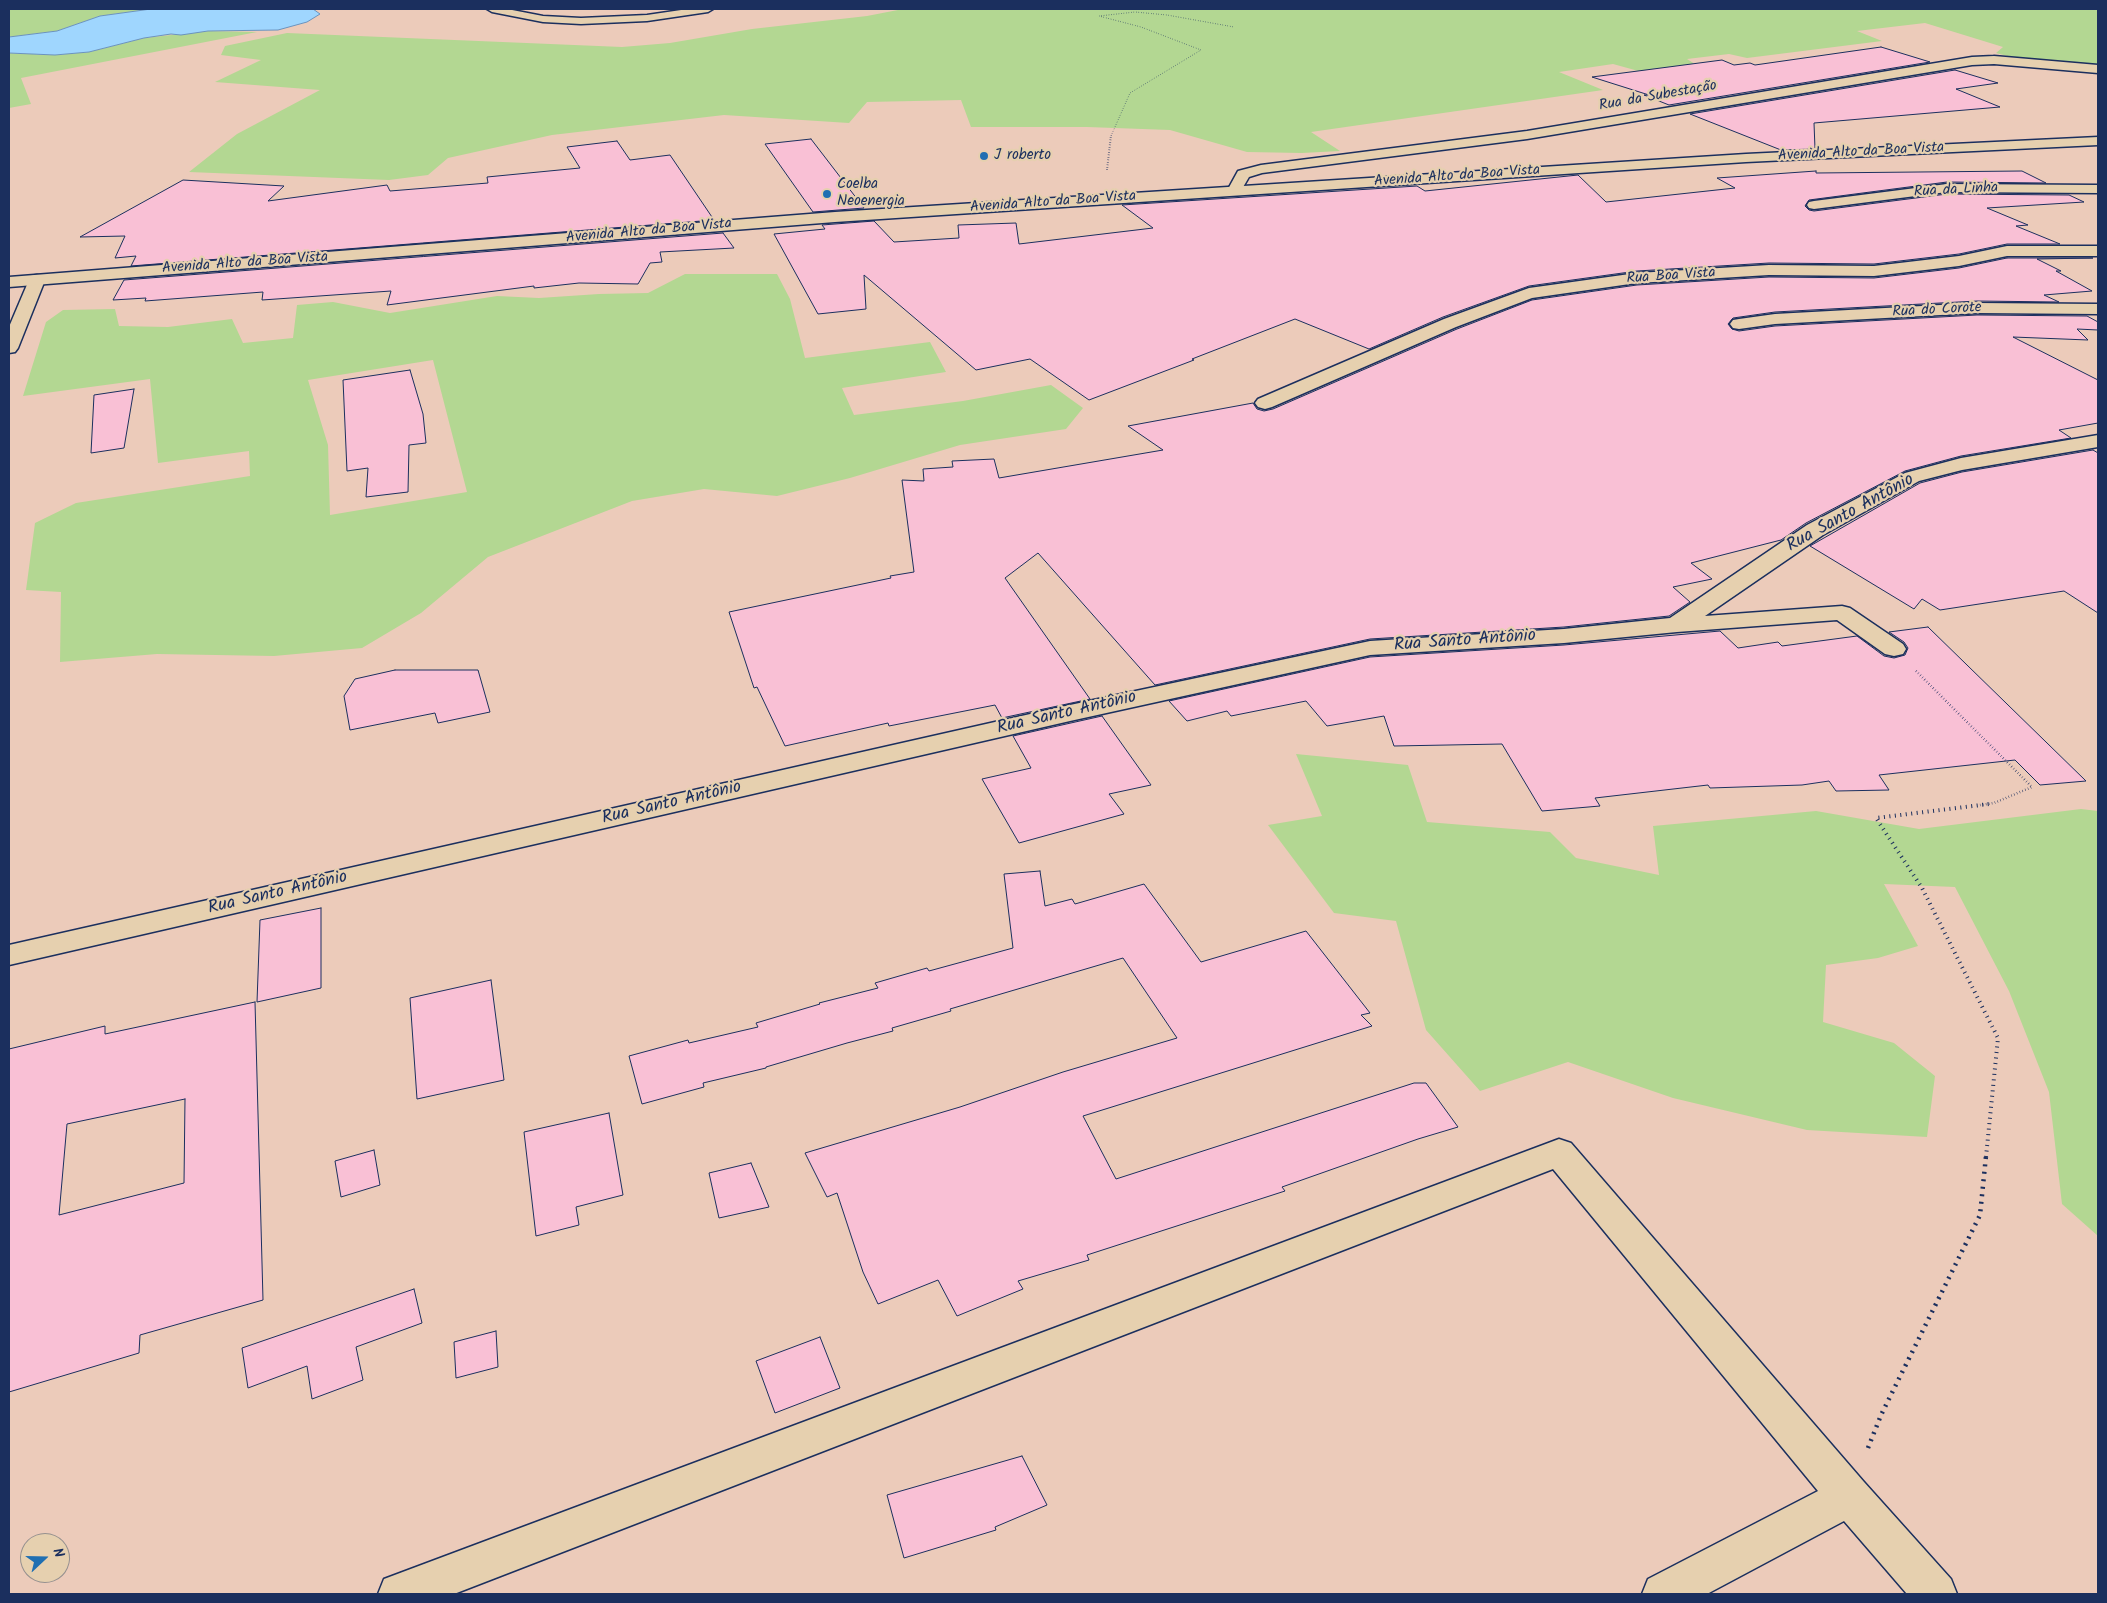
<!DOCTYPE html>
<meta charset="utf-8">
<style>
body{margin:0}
#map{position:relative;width:2107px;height:1603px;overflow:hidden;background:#eccbba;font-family:Kalam,sans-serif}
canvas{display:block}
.frame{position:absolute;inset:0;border:10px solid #1b2f5e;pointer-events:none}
.north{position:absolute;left:20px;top:1533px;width:50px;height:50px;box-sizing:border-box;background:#e6d0af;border:1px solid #95908f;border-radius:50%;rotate:69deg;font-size:14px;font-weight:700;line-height:20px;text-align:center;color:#1b2f5e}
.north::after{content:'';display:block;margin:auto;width:18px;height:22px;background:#1f6fb2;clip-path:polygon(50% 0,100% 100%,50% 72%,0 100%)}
</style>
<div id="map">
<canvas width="2107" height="1603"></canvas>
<div class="frame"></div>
<div class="north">N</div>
</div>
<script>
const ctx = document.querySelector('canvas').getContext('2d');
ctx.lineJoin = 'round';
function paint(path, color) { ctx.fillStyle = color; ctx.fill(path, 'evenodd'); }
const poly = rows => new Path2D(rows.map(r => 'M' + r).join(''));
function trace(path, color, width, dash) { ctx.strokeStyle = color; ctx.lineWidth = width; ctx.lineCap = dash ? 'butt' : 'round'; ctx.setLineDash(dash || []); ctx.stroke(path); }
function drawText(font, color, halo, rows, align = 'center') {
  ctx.font = font + ' Kalam,sans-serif'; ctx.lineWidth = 4.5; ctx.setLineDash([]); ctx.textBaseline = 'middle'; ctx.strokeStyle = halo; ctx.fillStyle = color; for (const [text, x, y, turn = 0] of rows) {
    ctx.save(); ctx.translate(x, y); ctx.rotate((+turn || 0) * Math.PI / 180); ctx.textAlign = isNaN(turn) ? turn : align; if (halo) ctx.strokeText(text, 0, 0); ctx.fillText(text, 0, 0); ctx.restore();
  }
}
paint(poly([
 [9,9,151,9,100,16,57,31,9,37],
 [903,9,2098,9,2098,65,2015,58,1996,53,2003,47,1925,23,1857,31,1882,41,1747,58,1729,54,1687,59,1698,66,1642,72,1613,64,1559,72,1603,90,1311,132,1340,151,1302,153,1247,152,1170,130,1087,127,971,127,961,100,867,102,849,123,724,115,552,135,448,158,428,175,389,180,189,172,237,134,320,90,215,82,261,60,221,55,225,46,287,33,622,47,670,43,752,29,867,16],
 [208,31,257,32,21,78,31,104,9,108,9,53,55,55,89,52,144,38],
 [685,274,777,274,790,299,805,358,930,342,946,372,842,388,854,415,963,401,1051,385,1083,408,1066,429,960,445,850,478,777,496,704,489,632,501,488,557,421,613,362,648,274,656,157,654,60,662,61,592,26,590,35,523,76,503,250,476,249,451,158,463,150,379,23,396,46,322,63,310,115,309,119,326,168,327,232,319,243,343,293,338,297,305,333,302,390,313,497,296,539,298,599,294,648,293],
 [433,360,467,492,330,515,328,445,308,380],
 [1296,754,1408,765,1427,822,1550,832,1576,858,1659,875,1653,826,1816,811,1919,829,2081,809,2098,811,2098,1236,2062,1204,2049,1092,2009,991,1955,887,1884,884,1918,946,1878,958,1826,965,1823,1022,1894,1043,1935,1076,1927,1137,1807,1130,1673,1098,1568,1062,1480,1091,1426,1030,1396,921,1334,913,1268,825,1322,816]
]), '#b3d792');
const water = poly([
 [151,9,313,9,320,14,307,22,278,30,208,31,181,35,171,34,144,38,89,52,55,55,9,53,9,37,57,31,100,16,151,9]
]);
paint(water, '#9fd6fe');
trace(water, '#6a93be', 1);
const building = poly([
 [1881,47,1930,62,1669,105,1644,95,1649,95,1592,77,1722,60,1734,65,1750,63,1755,65,1881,47],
 [1955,70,1998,83,1956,89,2000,107,1814,123,1815,149,1781,150,1690,114,1955,70],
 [811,139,864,208,813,212,765,144,811,139],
 [617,141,630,160,670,155,714,220,131,266,136,256,115,258,125,236,80,237,183,180,284,186,268,201,387,185,390,191,488,183,487,177,580,168,567,147,617,141],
 [1816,171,1816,173,2022,171,2046,183,1947,182,1809,200,1805,206,1809,210,1814,211,1947,194,2069,195,2084,202,1987,208,2028,225,2016,226,2060,244,2007,244,1959,254,1874,264,1769,263,1637,271,1529,286,1443,317,1369,349,1295,319,1192,359,1194,360,1089,400,1030,359,976,370,864,275,866,309,818,314,774,234,825,229,822,225,874,221,894,242,959,238,958,225,1016,223,1019,244,1153,228,1122,205,1417,186,1425,191,1578,175,1606,202,1735,188,1717,178,1816,171],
 [723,233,734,248,660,252,662,262,650,263,638,284,579,283,534,288,534,286,387,305,391,291,262,300,263,292,145,301,146,298,113,300,124,280,723,233],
 [2007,258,2093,258,2037,259,2061,271,2056,271,2092,291,2044,295,2059,302,1977,301,1775,312,1733,318,1728,324,1732,329,1739,331,1775,326,1977,315,2087,316,2098,322,2098,330,2077,329,2088,340,2013,337,2098,380,2098,423,2059,430,2071,438,1961,456,1905,471,1806,523,1781,540,1691,563,1712,579,1673,587,1690,602,1669,616,1564,627,1370,639,1155,685,1038,553,1005,578,1090,699,1002,718,995,705,889,726,888,723,785,746,757,687,754,688,729,612,891,578,890,576,914,572,902,480,924,481,923,469,953,467,952,461,994,459,999,478,1163,450,1128,426,1253,403,1257,409,1264,411,1273,409,1457,329,1532,300,1637,285,1769,277,1874,278,1959,268,2007,258],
 [410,370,423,414,426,443,409,445,408,492,366,497,368,468,347,471,343,380,410,370],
 [134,389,124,448,91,453,94,395,134,389],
 [2093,450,2098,453,2098,613,2064,591,1940,610,1922,599,1914,609,1810,546,1920,483,1962,472,2093,450],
 [1928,627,2086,781,2040,785,2015,760,1879,775,1889,790,1836,791,1829,781,1802,785,1710,788,1708,785,1595,798,1600,806,1542,811,1502,744,1394,746,1384,716,1327,726,1306,701,1231,716,1227,711,1187,721,1169,701,1370,657,1564,645,1720,631,1738,648,1778,642,1782,646,1857,636,1884,656,1894,658,1905,655,1908,648,1904,642,1889,632,1928,627],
 [395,670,478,670,490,712,438,723,435,713,350,730,344,696,355,679,395,670],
 [1102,716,1151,785,1109,794,1124,814,1019,843,982,779,1031,768,1013,736,1102,716],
 [1040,871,1045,906,1072,899,1075,904,1144,884,1201,962,1306,931,1370,1013,1361,1015,1372,1026,1083,1116,1116,1179,1414,1083,1426,1083,1458,1127,1418,1139,1282,1187,1285,1191,1087,1255,1089,1260,1018,1281,1023,1289,957,1316,938,1280,878,1304,863,1272,837,1193,827,1197,805,1153,960,1107,1063,1072,1177,1038,1123,958,950,1009,951,1011,892,1028,893,1031,847,1043,766,1067,766,1068,703,1083,704,1087,642,1104,629,1056,688,1040,689,1043,758,1027,756,1023,820,1004,819,1003,878,988,875,983,927,968,929,971,1013,948,1004,874,1040,871],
 [321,908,321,988,257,1002,260,920,321,908],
 [491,980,504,1080,417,1099,410,998,491,980],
 [255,1002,263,1300,140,1335,139,1353,9,1392,9,1049,105,1026,105,1034,255,1002],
 [185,1099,184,1183,59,1215,67,1124,185,1099],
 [609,1113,623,1195,576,1207,579,1225,536,1236,524,1132,609,1113],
 [374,1150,380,1185,341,1197,335,1161,374,1150],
 [751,1163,769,1207,719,1218,709,1173,751,1163],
 [414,1289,422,1323,356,1347,363,1380,312,1399,307,1366,248,1388,242,1348,414,1289],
 [496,1331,498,1367,456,1378,454,1342,496,1331],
 [820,1337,840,1388,775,1413,756,1361,820,1337],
 [1022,1456,1047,1505,995,1527,996,1530,904,1558,887,1495,1022,1456]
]);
paint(building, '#f9c0d5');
trace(building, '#1b2f5e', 1);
const minor = poly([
 [487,9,507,9,543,16,581,18,647,15,688,9,713,9,708,12,647,21,581,24,543,22,492,12,487,9],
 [1994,56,2098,65,2098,73,1994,64,1972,65,1527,139,1262,173,1249,177,1239,194,1234,195,1229,194,1227,191,1238,171,1261,165,1527,131,1972,57,1994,56],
 [1947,184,2098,185,2098,193,1947,192,1814,209,1809,208,1807,205,1809,202,1814,201,1947,184],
 [2007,246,2098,246,2098,256,2007,256,1959,266,1874,276,1769,275,1637,283,1532,298,1456,327,1272,407,1265,409,1258,407,1255,403,1258,399,1444,319,1529,288,1637,273,1769,265,1874,266,1959,256,2007,246],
 [1977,303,2098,304,2098,314,1977,313,1775,324,1739,329,1733,328,1730,324,1733,320,1739,319,1775,314,1977,303],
 [2098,435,2098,447,1962,470,1919,481,1823,535,1705,616,1842,606,1850,608,1903,644,1906,649,1903,654,1894,656,1885,654,1837,620,1677,632,1564,643,1370,655,1070,721,9,965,9,945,1070,705,1370,641,1564,629,1670,618,1807,525,1905,473,1961,458,2098,435],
 [1559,1139,1571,1143,1864,1482,1951,1579,1957,1594,1907,1594,1844,1521,1707,1594,1642,1594,1648,1579,1818,1491,1553,1169,454,1594,378,1594,384,1579,400,1573,1559,1139]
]);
const tertiary = poly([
 [37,275,43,276,45,280,18,348,15,352,9,353,9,327,29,280,31,276,37,275]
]);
const primary = poly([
 [2098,137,2098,145,1746,162,835,222,9,287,9,277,835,212,1746,154,2098,137]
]);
trace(minor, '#1b2f5e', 3);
trace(tertiary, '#1b2f5e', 3);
trace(primary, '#1b2f5e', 3);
trace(poly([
 [1111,136,1130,93,1201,50,1141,27,1099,16,1135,12,1167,15,1234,27]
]), '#1b2f5e', 1, [0.5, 2]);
trace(poly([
 [1107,170,1111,135]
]), '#1b2f5e', 2, [0.5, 2]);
trace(poly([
 [1916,671,2032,787,1994,803,1980,805]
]), '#1b2f5e', 2.5, [0.5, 2.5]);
trace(poly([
 [1986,1157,1998,1038,1922,888,1876,818,1989,804]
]), '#1b2f5e', 4, [1, 4.5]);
trace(poly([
 [1868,1448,1881,1415,1980,1215,1986,1156]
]), '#1b2f5e', 4.5, [2, 5.5]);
paint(minor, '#e6d0af');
paint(tertiary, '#e6d0af');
paint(primary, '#e6d0af');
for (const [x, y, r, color] of [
 [984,156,5,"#1f6fb2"],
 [827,194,5,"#1f6fb2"]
]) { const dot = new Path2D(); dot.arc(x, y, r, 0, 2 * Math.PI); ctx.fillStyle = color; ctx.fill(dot); trace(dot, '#e6d0af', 2); }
drawText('15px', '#1b2f5e', '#e6d0af', [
 ["Rua da Subestação",1658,97,-10],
 ["Avenida Alto da Boa Vista",1861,153,-3],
 ["Avenida Alto da Boa Vista",1457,177,-4],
 ["Rua da Linha",1956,191,-3],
 ["Avenida Alto da Boa Vista",1053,203,-4],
 ["Avenida Alto da Boa Vista",649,232,-5],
 ["Avenida Alto da Boa Vista",245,264,-4],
 ["Rua Boa Vista",1671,277,-4],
 ["Rua do Corote",1937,311,-3]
]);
drawText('15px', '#1b2f5e', '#e6d0af', [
 ["J roberto",994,156],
 ["Coelba",837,185],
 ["Neoenergia",837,202]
], 'left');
drawText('18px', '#1b2f5e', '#e6d0af', [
 ["Rua Santo Antônio",1851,514,-29],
 ["Rua Santo Antônio",1465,642,-4],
 ["Rua Santo Antônio",1067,714,-13],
 ["Rua Santo Antônio",672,804,-13],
 ["Rua Santo Antônio",278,894,-13]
]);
</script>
